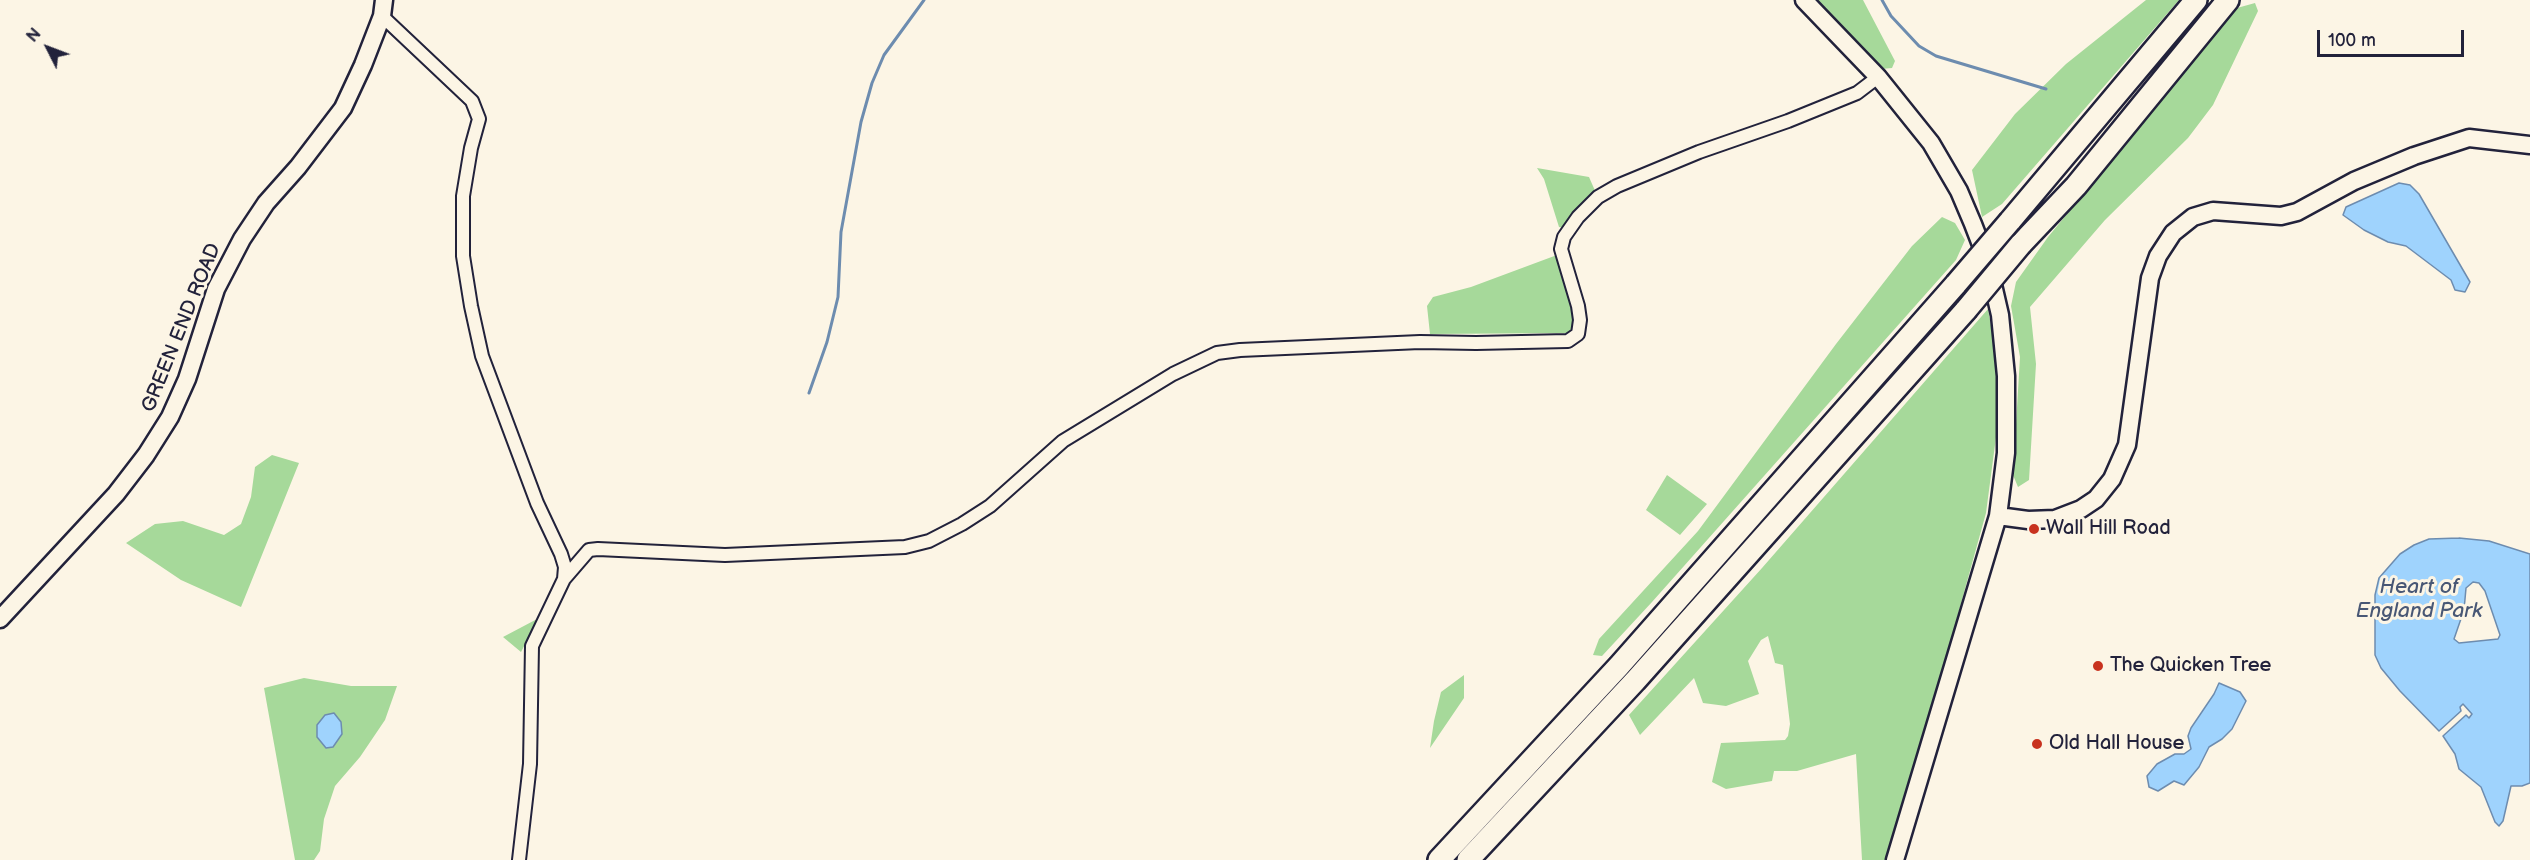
<!DOCTYPE html>
<style>
body{margin:0}
#map{position:relative;width:2530px;height:860px;overflow:hidden;background:#fcf5e5;font-family:"Balsamiq Sans",sans-serif}
canvas{display:block}
.north{position:absolute;left:18px;top:18px;width:60px;height:60px;-webkit-text-stroke:4px #fcf5e5;paint-order:stroke;rotate:312deg;font-size:16px;font-weight:700;line-height:24px;text-align:center;color:#22223b}
.north::after{content:'';display:block;margin:auto;width:21px;height:27px;background:#22223b;clip-path:polygon(50% 0,100% 100%,50% 72%,0 100%)}
.scale{position:absolute;left:2317px;top:30px;width:147px;height:27px;box-sizing:border-box;border:3px solid #22223b;border-top:0;padding-left:8px;font-size:18px;line-height:21px;white-space:nowrap;color:#22223b;-webkit-text-stroke:4px #fcf5e5;paint-order:stroke}
</style>
<div id="map">
<canvas width="2530" height="860"></canvas>
<div class="north">N</div>
<div class="scale">100 m</div>
</div>
<script>
const ctx = document.querySelector('canvas').getContext('2d');
ctx.lineJoin = 'round';
function paint(path, color) { ctx.fillStyle = color; ctx.fill(path, 'evenodd'); }
const poly = rows => new Path2D(rows.map(r => 'M' + r).join(''));
function trace(path, color, width, dash) { ctx.strokeStyle = color; ctx.lineWidth = width; ctx.lineCap = dash ? 'butt' : 'round'; ctx.setLineDash(dash || []); ctx.stroke(path); }
function drawText(font, color, halo, rows, align = 'center') {
  ctx.font = font + ' "Balsamiq Sans",sans-serif'; ctx.lineWidth = 6; ctx.setLineDash([]); ctx.textBaseline = 'middle'; ctx.strokeStyle = halo; ctx.fillStyle = color; for (const [text, x, y, turn = 0] of rows) {
    ctx.save(); ctx.translate(x, y); ctx.rotate((+turn || 0) * Math.PI / 180); ctx.textAlign = isNaN(turn) ? turn : align; if (halo) ctx.strokeText(text, 0, 0); ctx.fillText(text, 0, 0); ctx.restore();
  }
}
paint(poly([
 [1815,0,1863,0,1895,61,1892,68,1881,69],
 [2146,0,2179,0,2002,204,1982,217,1972,170,2015,114,2066,64],
 [2255,3,2258,11,2213,105,2188,138,2105,220,2030,307,2036,364,2029,480,2018,487,2013,475,2020,357,2011,306,2016,282,2048,237,2237,8],
 [1537,168,1589,177,1596,193,1564,228,1559,227,1544,179],
 [1942,217,1955,223,1965,240,1956,260,1652,602,1602,656,1593,655,1599,639,1698,531,1836,344,1912,246],
 [1557,255,1574,314,1573,327,1568,333,1430,334,1427,306,1433,297,1471,287],
 [1988,309,1997,359,2000,407,1986,513,1890,860,1862,860,1856,754,1797,771,1774,771,1772,781,1726,789,1712,782,1721,743,1785,740,1788,736,1790,724,1783,665,1775,663,1768,636,1761,640,1748,661,1759,694,1726,706,1703,703,1694,678,1640,735,1629,715,1762,568],
 [272,455,299,463,241,607,181,580,126,543,155,524,183,521,224,535,241,524,251,497,255,467],
 [1667,475,1707,504,1680,535,1646,510],
 [539,618,521,652,503,637],
 [1464,675,1464,698,1430,748,1434,721,1441,692],
 [304,678,351,686,397,686,385,720,360,757,335,786,324,819,320,851,314,860,295,860,264,688]
]), '#a6d99a');
const water = poly([
 [2399,183,2410,185,2419,194,2470,282,2465,292,2455,290,2451,280,2406,246,2388,242,2364,230,2343,215,2346,207,2399,183],
 [2459,538,2489,541,2530,554,2530,783,2522,786,2511,786,2503,821,2499,826,2495,822,2481,787,2459,769,2455,754,2443,736,2466,715,2469,718,2472,714,2463,704,2460,707,2461,711,2439,731,2400,691,2381,668,2375,655,2375,595,2379,578,2400,554,2414,545,2429,539,2459,538],
 [2473,582,2479,583,2485,591,2500,635,2498,639,2459,643,2454,639,2464,610,2466,588,2473,582],
 [2219,683,2240,692,2246,701,2232,729,2222,739,2209,747,2199,767,2184,785,2174,781,2158,791,2149,787,2147,776,2157,764,2175,754,2184,754,2191,749,2188,736,2191,728,2214,694,2219,683],
 [334,713,341,722,342,734,333,747,326,748,317,737,317,725,325,715,334,713]
]);
paint(water, '#9fd3fd');
trace(water, '#6d8caf', 1.5);
trace(poly([
 [1882,0,1891,16,1919,46,1936,56,2046,89],
 [809,393,827,342,838,297,841,232,861,122,872,83,884,55,924,0]
]), '#6d8caf', 3);
const street = poly([
 [382,16,472,101,479,119,471,148,463,196,463,256,471,306,482,356,537,503,561,554,565,567,564,579],
 [519,860,530,764,532,646,564,579,589,550,598,549,725,555,905,547,929,541,962,524,990,506,1063,441,1173,374,1217,353,1240,350,1420,342,1476,343,1568,341,1578,334,1580,320,1578,306,1561,249,1564,237,1578,217,1598,197,1617,186,1699,152,1788,121,1857,93,1878,77]
]);
const secondary = poly([
 [1804,0,1878,77,1931,143,1959,191,1973,224,1988,263,2000,315,2006,376,2006,453,1998,516,1895,860],
 [1998,516,2028,520,2055,519,2081,509,2096,499,2112,479,2127,445,2150,278,2158,256,2173,233,2193,217,2213,211,2281,216,2297,212,2354,181,2414,156,2469,138,2530,145],
 [0,619,116,494,146,455,170,417,187,379,216,289,242,239,266,203,298,167,343,108,363,65,382,16,384,0]
]);
const highway = poly([
 [2010,221,2196,0],
 [2021,244,2076,186,2228,0],
 [1439,860,1619,666,1956,284],
 [1468,860,1635,681,1966,310]
]);
trace(street, '#22223b', 16);
trace(secondary, '#22223b', 21);
trace(highway, '#22223b', 26);
trace(street, '#fcf5e5', 12);
trace(secondary, '#fcf5e5', 16);
trace(highway, '#fcf5e5', 21);
const highwayBridge = poly([
 [1956,284,2010,221],
 [1966,310,2021,244]
]);
trace(highwayBridge, '#22223b', 26, []);
trace(highwayBridge, '#fcf5e5', 21);
for (const [x, y, r, color] of [
 [2034,529,6,"#c8321e"],
 [2098,666,6,"#c8321e"],
 [2037,744,6,"#c8321e"]
]) { const dot = new Path2D(); dot.arc(x, y, r, 0, 2 * Math.PI); ctx.fillStyle = color; ctx.fill(dot); trace(dot, '#fcf5e5', 2); }
drawText('20px', '#22223b', '#fcf5e5', [
 ["GREEN END ROAD",182,328,-68]
]);
drawText('20px', '#22223b', '#fcf5e5', [
 ["Wall Hill Road",2046,529],
 ["The Quicken Tree",2110,666],
 ["Old Hall House",2049,744]
], 'left');
drawText('italic 21px', '#485775', '#fcf5e5', [
 ["Heart of",2419,588],
 ["England Park",2419,612]
]);
</script>
